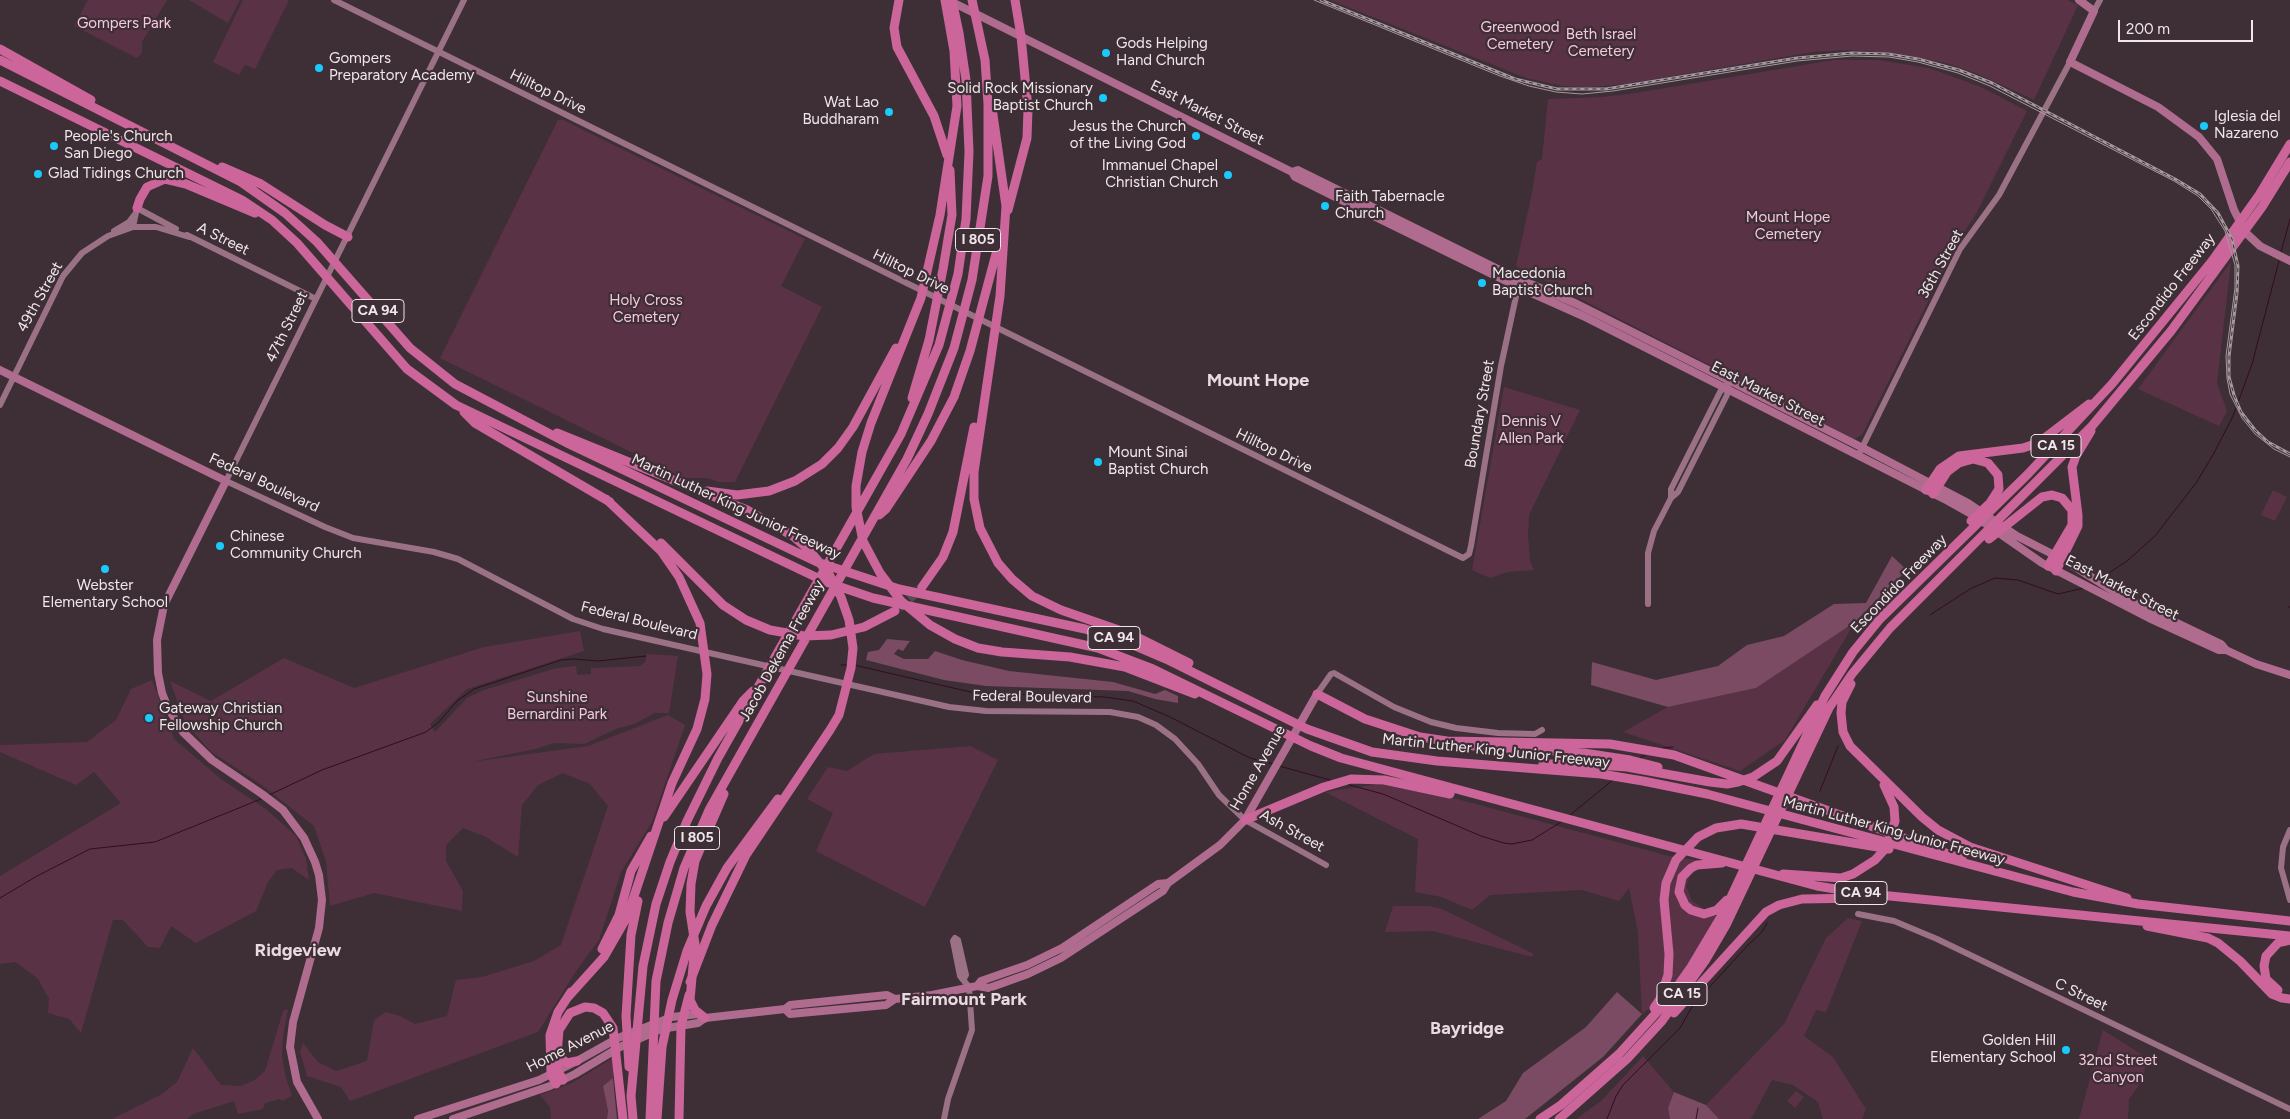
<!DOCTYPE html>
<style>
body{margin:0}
#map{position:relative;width:2290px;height:1119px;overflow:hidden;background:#3d2f35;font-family:Figtree,sans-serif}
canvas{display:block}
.scale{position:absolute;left:2118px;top:20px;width:135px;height:22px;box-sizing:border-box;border:2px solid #f0e7eb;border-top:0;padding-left:6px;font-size:15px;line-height:18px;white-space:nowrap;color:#f0e7eb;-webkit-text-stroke:4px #3d2f35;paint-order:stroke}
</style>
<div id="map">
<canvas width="2290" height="1119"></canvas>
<div class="scale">200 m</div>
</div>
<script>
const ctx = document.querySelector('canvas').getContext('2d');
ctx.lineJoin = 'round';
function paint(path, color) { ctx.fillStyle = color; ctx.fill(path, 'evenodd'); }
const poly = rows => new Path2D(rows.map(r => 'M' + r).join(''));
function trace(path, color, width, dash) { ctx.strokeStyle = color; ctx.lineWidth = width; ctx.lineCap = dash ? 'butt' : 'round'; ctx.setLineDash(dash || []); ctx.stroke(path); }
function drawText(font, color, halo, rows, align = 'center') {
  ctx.font = font + ' Figtree,sans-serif'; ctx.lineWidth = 4.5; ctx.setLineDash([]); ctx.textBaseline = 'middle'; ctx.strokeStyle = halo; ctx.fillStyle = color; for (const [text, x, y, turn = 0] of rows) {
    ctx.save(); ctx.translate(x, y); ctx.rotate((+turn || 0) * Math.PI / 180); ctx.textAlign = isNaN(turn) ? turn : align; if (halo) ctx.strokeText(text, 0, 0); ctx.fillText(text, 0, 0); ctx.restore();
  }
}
paint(poly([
 [88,0,167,0,142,42,142,53,137,58,74,26],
 [189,0,240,0,228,23],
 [243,0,289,0,255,69,245,65,239,75,213,62],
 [1330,0,2067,0,2078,5,2034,100,1978,74,1946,63,1891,53,1848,50,1813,52,1626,84,1589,87,1563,86,1526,78],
 [1834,60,1878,60,1929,68,1981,87,2027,111,1976,214,1957,243,1862,435,1854,439,1516,266,1532,193,1537,162,1542,159,1548,99,1603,97,1635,93],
 [558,120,563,120,805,239,781,286,822,307,735,482,719,482,707,478,684,478,440,358],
 [2231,262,2217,383,2227,411,2219,426,2138,389],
 [1504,387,1580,410,1529,515,1528,534,1530,561,1534,570,1508,572,1490,578,1472,570],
 [2273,490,2287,497,2275,521,2261,515],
 [1855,622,1785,740,1740,771,1623,732,1668,707,1756,688],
 [580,631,584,651,467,689,430,724,435,732,467,698,484,690,557,668,576,666,577,675,591,674,591,668,640,666,646,661,646,654,678,656,669,713,655,713,634,724,616,729,584,744,555,743,535,749,471,762,588,746,668,715,685,725,652,822,621,872,599,940,576,971,538,1032,350,1101,341,1087,307,1076,300,1051,303,1043,318,1062,336,1071,367,1061,374,1020,386,1012,400,1016,415,1024,447,1016,456,980,482,977,534,961,561,945,608,806,590,784,563,773,538,785,522,805,518,857,484,836,463,828,446,845,446,861,463,891,462,911,374,893,330,906,326,861,314,826,259,783,210,751,185,722,170,681,211,701,284,658,354,688,484,647],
 [152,680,174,739,221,779,266,809,296,836,306,859,309,880,292,868,277,870,268,882,256,911,196,943,171,926,160,948,148,947,123,920,113,920,81,1033,69,1019,48,1013,49,999,38,979,16,962,0,964,0,876,121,803,94,772,76,785,0,752,0,745,87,742,116,720,131,689],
 [970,746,998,760,925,907,816,851,833,813,807,799,828,767,847,771,874,754],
 [1378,784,1457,799,1669,856,1696,860,1686,886,1692,901,1717,917,1689,964,1670,991,1642,1014,1638,932,1629,888,1619,901,1582,890,1490,895,1472,910,1441,897,1415,892,1418,839,1325,792],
 [1393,906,1429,906,1442,909,1534,954,1532,957,1433,931,1385,932],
 [1848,918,1862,921,1826,1012,1816,1010,1804,1036,1833,1057,1866,1109,1862,1119,1823,1119,1818,1102,1793,1085,1772,1080,1751,1119,1719,1119,1706,1105,1784,1024,1826,938],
 [288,1009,283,1037,282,1057,286,1078,292,1096,282,1101,280,1099,265,1103,263,1109,238,1114,234,1101,193,1114,187,1119,112,1119,162,1094,177,1082,193,1048,221,1085,241,1086,255,1080,265,1071,283,1011],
 [2103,1030,2141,1054,2145,1068,2143,1080,2129,1099,2128,1119,2079,1119],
 [1643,1056,1674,1092,1668,1108,1670,1119,1576,1119,1601,1101],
 [613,1058,613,1078,603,1086,608,1112,607,1119,551,1119,550,1107,540,1095,572,1083],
 [1796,1091,1804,1097,1795,1108,1787,1101]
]), '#5a3246');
paint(poly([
 [1892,556,1907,570,1855,622,1756,688,1668,707,1591,685,1592,662,1656,680,1718,666,1747,645,1784,636,1834,604,1866,603],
 [887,639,910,641,903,651,898,649,894,654,904,659,928,659,935,651,962,660,1009,671,1113,682,1155,694,1165,690,1178,696,1178,703,1155,699,1128,691,986,686,944,680,866,660,868,652,879,650],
 [1617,992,1642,1014,1603,1057,1525,1119,1478,1119,1506,1101,1523,1073,1586,1027],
 [613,1078,617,1119,607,1119,608,1111,603,1086],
 [1674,1092,1706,1105,1719,1119,1670,1119,1668,1108]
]), '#7b4b63');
trace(poly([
 [2281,252,2290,219],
 [2100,579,2127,561,2155,536,2196,483,2213,455,2233,416,2252,364,2279,261],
 [2288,607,2290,607],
 [1930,615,1970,589,1995,578,2018,580,2058,594,2084,588],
 [841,665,848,665],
 [854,665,975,693,1104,697,1133,701,1170,717,1250,758,1273,764],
 [1663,748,1673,747],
 [1640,758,1647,754],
 [1279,766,1330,780],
 [1346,784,1383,794,1481,836,1504,843,1512,844,1532,840,1561,822],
 [1820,791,1838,746],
 [269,795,322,770,426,732,439,722,457,701,474,689,561,660,574,659,598,661,646,656],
 [1570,815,1613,780],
 [0,898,37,876,90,849,155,842,261,799],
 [1607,1119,1616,1096,1623,1085,1680,1028,1693,1005,1748,945,1762,932,1767,923],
 [1696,1119,1698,1108]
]), '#340b22', 1);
trace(poly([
 [899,608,921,588]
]), '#584b50', 9, [9, 4.5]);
trace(poly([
 [334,0,1463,558,1469,554,1471,546,1501,366,1518,287],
 [464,0,226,481,325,527,353,538,434,552,458,559,573,619,603,629,949,707,986,711,1110,712,1138,717,1156,725,1175,739,1198,764,1219,795,1245,820,1326,865],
 [2094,11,2100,0],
 [133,227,137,208,176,229],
 [114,231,129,222,135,214],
 [187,235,316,299],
 [0,405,63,276,82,253,108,236,133,227,156,227,189,237],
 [1858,456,1960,249,1999,195,2070,62],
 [1671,498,1671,489,1720,392,1726,385],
 [1648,604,1648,553,1654,531,1671,498,1678,492,1727,395,1728,385],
 [1317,694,1331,674,1334,673,1394,707,1431,722,1456,728,1498,733,1535,734,1542,730],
 [2290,830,2283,847,2281,868,2290,900],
 [1858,914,1894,921,1937,939,2290,1109],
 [955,938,958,940,966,975,964,979],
 [944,1119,948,1099,972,1030,969,987,960,976,953,941,955,938]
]), '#9b7186', 6);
trace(poly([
 [2079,0,2094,11,2070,62,2158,107,2199,137,2217,159,2234,210,2245,232,2260,246,2290,261],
 [950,1,1292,172,1295,177,1351,205,1518,287,1583,316,1948,501,1973,515,2042,563,2149,618,2219,650,2226,650,2256,664,2290,675],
 [1292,172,1298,170,1508,274,1577,304,1863,448,1968,503,2017,536,2062,559,2125,598,2221,644,2226,650],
 [0,370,226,481,164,605,157,640,158,673,162,693,168,708,183,732,212,760,262,794,283,810,304,838,315,862,319,875,322,900,319,928,293,1022,290,1047,297,1082,318,1119],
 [977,986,981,981,1027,965,1062,948,1158,884,1168,883,1220,845,1245,820,1317,694],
 [785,1009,790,1014,886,1005,895,999],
 [418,1119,539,1080,577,1061,618,1038,672,1017,698,1014,705,1018,785,1009,790,1005,887,995,895,999,932,995,977,986,989,988,1028,974,1061,958,1163,891,1168,883],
 [453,1119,550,1086,575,1074,620,1047,661,1029,698,1023,705,1018]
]), '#af6c8e', 8);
trace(poly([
 [899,0,894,28,897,47,934,116,947,155],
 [945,0,954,51,957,106,940,215,921,298,871,423,862,452,856,486,856,507,863,541,880,573,901,601,930,625,955,639,978,648,1002,652,1070,657,1125,667,1195,694],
 [0,49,91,100],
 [0,60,241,182,285,213,317,242,410,348,455,384,569,444,817,562,899,589,1085,629,1124,641,1166,659,1307,729,1372,752,1437,761,1601,774,1643,781,1707,794,2073,892,2138,904,2290,921],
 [0,81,242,200,272,220,297,243,407,369,456,405,826,582,873,598,1098,648,1153,669,1311,746,1341,758,1817,886,1860,893,2290,936],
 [992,108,1006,206,1000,296,974,472,974,499,980,528,998,563,1012,579,1032,596,1061,610,1133,635,1189,663],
 [222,167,261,184,325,225,348,237],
 [137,208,140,199,147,187,165,179,186,184,255,213],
 [1008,210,1027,138,1028,109,1021,36,1015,0],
 [912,398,929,340,943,269,952,215,950,170],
 [464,412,475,423,610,502],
 [557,433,747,510,793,536,808,549,829,574,841,597,849,620,853,648,851,668,839,715,830,730,746,855,712,925,690,982],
 [1926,490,1940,469,1959,456,2023,448,2038,443,2089,404],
 [707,491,737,495,769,491,795,481,822,464,838,448,853,427,896,348],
 [1933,494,1947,472,1959,463,1973,459,1988,463,1998,475,1999,489,1990,503,1971,521],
 [879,515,886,509,931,441,954,397,970,351,1000,239],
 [1989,539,2042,497,2052,495,2062,498,2072,510,2072,525,2048,566],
 [661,543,723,605,746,620,770,630,804,636,831,635,864,627,895,611],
 [2056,571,2078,526,2078,515,2072,467,2076,456,2091,431],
 [922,587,943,557,953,532,974,427],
 [1851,684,1842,702,1841,713,1843,732,1850,746,1922,817,1938,830,1970,847,2127,898],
 [1317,694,1365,719,1420,737,1447,741,1610,744,1674,755,1962,859],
 [1473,746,1584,753,1630,760,1658,767],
 [1543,764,1583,764,1627,767,1710,782,1727,784,1738,782,1753,777,1777,761,1817,705],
 [664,817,743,701,753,691],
 [1245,820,1324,787,1351,779,1384,780,1450,794],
 [1722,863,1697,865,1691,868,1682,877,1679,892,1685,905,1691,910,1704,914,1717,910,1727,900],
 [1783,874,1841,878,1853,874,1875,860,1886,848,1895,821,1894,807,1884,785],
 [2147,926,2208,938,2218,943,2240,961,2272,994,2282,998,2290,999],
 [602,949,619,915,631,871,651,836],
 [2278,990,2266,979,2264,966,2266,956,2278,943,2290,940],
 [568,997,604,957,627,917,672,783,697,729,705,699,707,674,700,623,679,577,661,551,606,499],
 [1654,1008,1660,999,1668,975,1669,954,1664,900,1666,883,1676,860,1698,837,1716,828,1741,824,1889,849],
 [1674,1013,1766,912,1779,905,1802,899,1864,898],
 [705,1018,695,1010,690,1000,695,944,690,912,691,884,695,861,724,794],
 [557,1055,567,1063,577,1061],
 [629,1067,626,1016,631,935,638,901],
 [563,1080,558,1071,557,1055,559,1030,570,1013,585,1007,594,1008,603,1013,613,1028,623,1119],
 [556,1084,551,1074,550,1035,558,1012,571,992],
 [633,1119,631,1096,643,966,656,904,670,862,687,821,718,758,901,434,939,345,958,274,966,219,969,152,966,80,959,33,952,0],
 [650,1119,656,981,668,923,684,868,709,810,907,459,928,414,954,348,972,280,988,176,988,104,985,60,972,0],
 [657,1119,662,1047,672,1000,687,951,706,906,727,868,778,799],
 [679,1119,681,1026,689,995],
 [1540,1119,1561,1105,1619,1054,1667,1001,1691,967,1725,910,1825,696,1853,652,1880,619,2028,474,2112,384,2212,261,2259,195,2290,144],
 [1559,1119,1627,1059,1662,1021,1705,961,1726,925,1829,708,1852,674,1890,628,2092,426,2171,331,2262,207,2290,162]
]), '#cb659a', 9);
trace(poly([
 [1314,0,1500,76,1529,86,1556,92,1582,94,1613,91,1797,61,1852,56,1889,57,1918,62,1958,73,1990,86,2174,181,2198,196,2211,209,2225,231,2235,265,2235,288,2226,356,2227,378,2230,394,2242,418,2255,434,2274,449,2290,457]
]), '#a4999e', 1);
const rail = poly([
 [1321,0,1515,79,1557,89,1606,89,1797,58,1852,53,1888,54,1918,59,1959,70,1992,83,2175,179,2200,194,2218,213,2232,239,2238,266,2237,293,2229,356,2229,377,2234,395,2241,412,2255,430,2268,442,2290,454]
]);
trace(rail, '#a4999e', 3);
trace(rail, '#3d2f35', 1, [4]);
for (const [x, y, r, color] of [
 [1106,53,5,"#19cafc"],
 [319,68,5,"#19cafc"],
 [1103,98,5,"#19cafc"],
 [889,112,5,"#19cafc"],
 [2204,126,5,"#19cafc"],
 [1196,136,5,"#19cafc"],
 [54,146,5,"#19cafc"],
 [38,174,5,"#19cafc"],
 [1228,175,5,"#19cafc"],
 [1325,206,5,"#19cafc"],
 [1482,283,5,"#19cafc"],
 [1098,462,5,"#19cafc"],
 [220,546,5,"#19cafc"],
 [105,569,5,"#19cafc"],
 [149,718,5,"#19cafc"],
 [2066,1050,5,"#19cafc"]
]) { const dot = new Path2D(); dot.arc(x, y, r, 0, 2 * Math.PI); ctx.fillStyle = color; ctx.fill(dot); trace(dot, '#3d2f35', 2); }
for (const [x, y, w] of [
 [978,240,45],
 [378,311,52],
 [2056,446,50],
 [1114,638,52],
 [697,838,45],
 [1861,893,52],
 [1682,994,50]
]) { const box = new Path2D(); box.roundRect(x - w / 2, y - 11.5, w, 23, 4); ctx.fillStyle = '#3d2f35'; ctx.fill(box); trace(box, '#f0e7eb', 1); }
drawText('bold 14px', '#f0e7eb', null, [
 ["I 805",978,240],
 ["CA 94",378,311],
 ["CA 15",2056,446],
 ["CA 94",1114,638],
 ["I 805",697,838],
 ["CA 94",1861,893],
 ["CA 15",1682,994]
]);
drawText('15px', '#f8c8de', '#3d2f35', [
 ["Gompers Park",124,24],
 ["Greenwood",1520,28],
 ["Cemetery",1520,45],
 ["Beth Israel",1601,35],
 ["Cemetery",1601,52],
 ["Mount Hope",1788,218],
 ["Cemetery",1788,235],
 ["Holy Cross",646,301],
 ["Cemetery",646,318],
 ["Dennis V",1531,422],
 ["Allen Park",1531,439],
 ["Sunshine",557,698],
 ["Bernardini Park",557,715],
 ["32nd Street",2118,1061],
 ["Canyon",2118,1078]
]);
drawText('15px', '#f0e7eb', '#3d2f35', [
 ["Gods Helping",1116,44],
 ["Hand Church",1116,61],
 ["Gompers",329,59],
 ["Preparatory Academy",329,76],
 ["Solid Rock Missionary",1093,89,"right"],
 ["Baptist Church",1093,106,"right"],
 ["Wat Lao",879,103,"right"],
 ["Buddharam",879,120,"right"],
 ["Iglesia del",2214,117],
 ["Nazareno",2214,134],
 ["Jesus the Church",1186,127,"right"],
 ["of the Living God",1186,144,"right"],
 ["People's Church",64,137],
 ["San Diego",64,154],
 ["Immanuel Chapel",1218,166,"right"],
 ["Christian Church",1218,183,"right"],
 ["Glad Tidings Church",48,174],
 ["Faith Tabernacle",1335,197],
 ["Church",1335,214],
 ["Macedonia",1492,274],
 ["Baptist Church",1492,291],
 ["Mount Sinai",1108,453],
 ["Baptist Church",1108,470],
 ["Chinese",230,537],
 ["Community Church",230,554],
 ["Webster",105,586,"center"],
 ["Elementary School",105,603,"center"],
 ["Gateway Christian",159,709],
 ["Fellowship Church",159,726],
 ["Golden Hill",2056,1041,"right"],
 ["Elementary School",2056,1058,"right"]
], 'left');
drawText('15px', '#f0e7eb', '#3d2f35', [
 ["Hilltop Drive",548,92,26],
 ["East Market Street",1207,113,27],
 ["A Street",223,239,26],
 ["36th Street",1941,264,-61],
 ["Hilltop Drive",911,272,26],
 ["Escondido Freeway",2172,287,-52],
 ["49th Street",40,297,-61],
 ["47th Street",287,327,-64],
 ["East Market Street",1768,394,27],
 ["Boundary Street",1480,414,-80],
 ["Hilltop Drive",1274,451,26],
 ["Federal Boulevard",264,483,25],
 ["Martin Luther King Junior Freeway",736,507,25],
 ["Escondido Freeway",1899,584,-46],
 ["East Market Street",2122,588,27],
 ["Federal Boulevard",639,621,14],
 ["Jacob Dekema Freeway",782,651,-61],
 ["Federal Boulevard",1032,697,1],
 ["Martin Luther King Junior Freeway",1496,751,6],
 ["Home Avenue",1258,768,-60],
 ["Ash Street",1292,831,29],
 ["Martin Luther King Junior Freeway",1894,831,15],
 ["C Street",2081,995,26],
 ["Home Avenue",570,1047,-27]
]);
drawText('bold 18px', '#ebd9e1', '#3d2f35', [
 ["Mount Hope",1258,381],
 ["Ridgeview",298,951],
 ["Fairmount Park",964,1000],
 ["Bayridge",1467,1029]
]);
</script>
